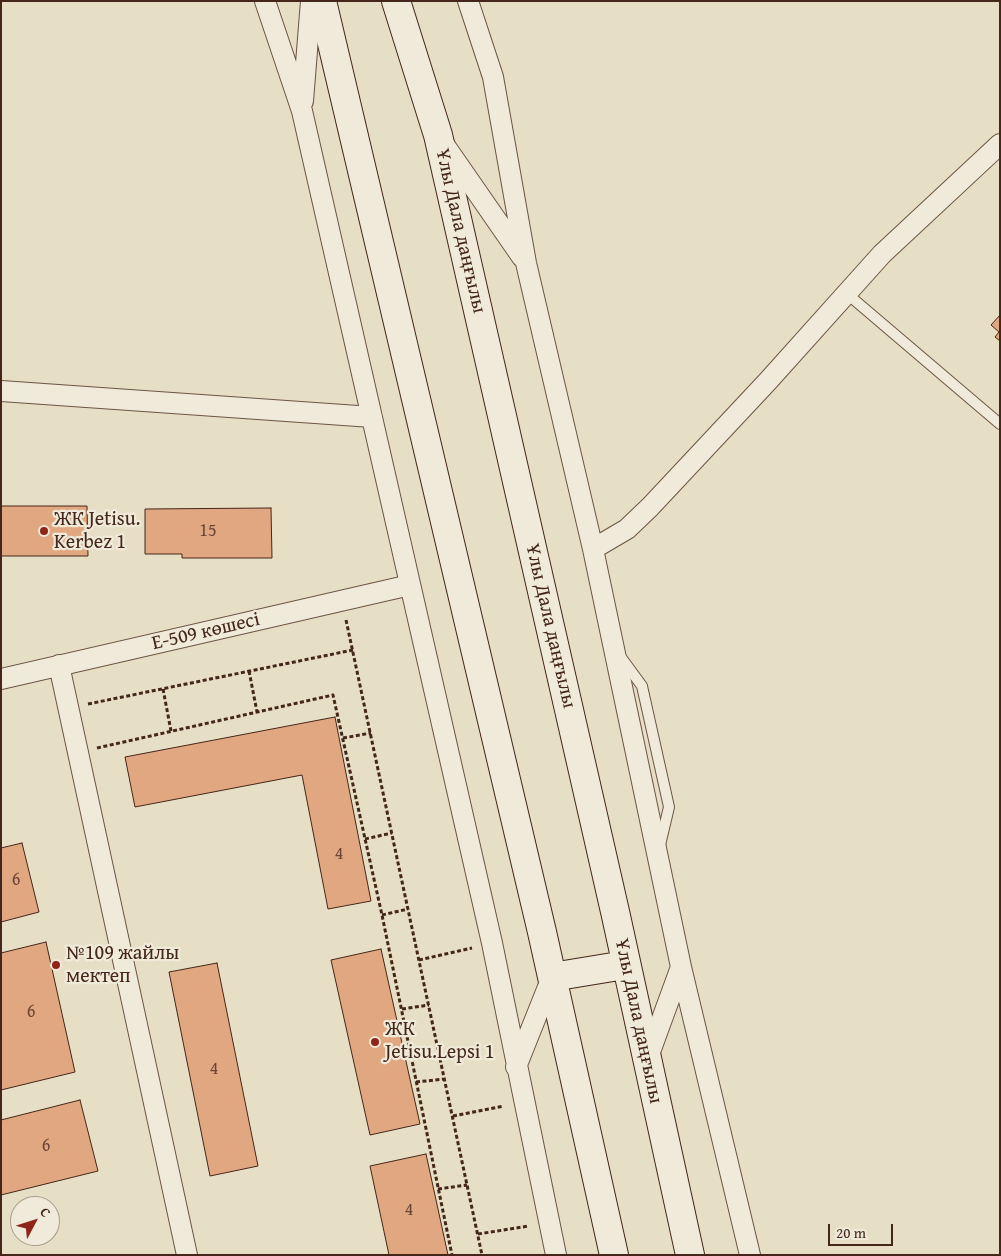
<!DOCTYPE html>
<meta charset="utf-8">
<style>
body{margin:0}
#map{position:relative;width:1001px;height:1256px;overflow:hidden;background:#e7dfc5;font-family:"Gentium Book Plus",serif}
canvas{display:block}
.frame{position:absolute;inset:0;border:2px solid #44261a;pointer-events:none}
.north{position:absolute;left:10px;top:1196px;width:50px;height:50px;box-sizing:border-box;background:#efead9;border:1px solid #ab9c8d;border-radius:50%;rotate:50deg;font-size:14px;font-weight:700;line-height:20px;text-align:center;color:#44261a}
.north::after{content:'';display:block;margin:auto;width:18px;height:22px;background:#8f2418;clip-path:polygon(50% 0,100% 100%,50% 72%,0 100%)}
.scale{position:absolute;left:828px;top:1224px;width:65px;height:22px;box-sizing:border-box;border:2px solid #44261a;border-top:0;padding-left:6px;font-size:15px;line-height:18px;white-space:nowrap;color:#44261a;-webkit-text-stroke:4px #efead9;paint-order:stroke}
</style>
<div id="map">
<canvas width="1001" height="1256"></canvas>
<div class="frame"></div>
<div class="north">С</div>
<div class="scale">20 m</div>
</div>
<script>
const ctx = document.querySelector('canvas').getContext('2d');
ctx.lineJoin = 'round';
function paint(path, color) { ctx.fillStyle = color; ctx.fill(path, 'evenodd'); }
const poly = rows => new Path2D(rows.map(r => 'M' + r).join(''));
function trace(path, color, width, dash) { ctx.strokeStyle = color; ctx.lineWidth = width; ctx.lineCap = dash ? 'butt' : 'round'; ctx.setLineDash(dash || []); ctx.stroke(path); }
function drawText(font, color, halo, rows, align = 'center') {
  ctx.font = font + ' "Gentium Book Plus",serif'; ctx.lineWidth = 4.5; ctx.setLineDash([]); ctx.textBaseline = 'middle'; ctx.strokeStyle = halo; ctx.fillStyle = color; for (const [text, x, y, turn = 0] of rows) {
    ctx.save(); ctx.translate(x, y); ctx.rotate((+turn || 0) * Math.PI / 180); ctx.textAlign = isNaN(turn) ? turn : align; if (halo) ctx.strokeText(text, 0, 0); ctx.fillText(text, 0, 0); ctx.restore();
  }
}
const building = poly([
 [1000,315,1000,341,995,337,999,332,991,325,1000,315],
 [1,506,87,506,88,556,1,556,1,506],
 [271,508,272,558,182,558,182,554,145,554,145,509,271,508],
 [335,717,371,901,328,909,302,775,135,807,125,757,335,717],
 [22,843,39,912,1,922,1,848,22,843],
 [46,942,75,1072,1,1090,1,953,46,942],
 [381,949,420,1124,370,1135,331,960,381,949],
 [217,963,258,1166,210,1176,169,972,217,963],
 [80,1100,98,1171,1,1195,1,1120,80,1100],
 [426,1154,448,1255,389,1255,370,1166,426,1154]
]);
paint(building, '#e1a780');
trace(building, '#44261a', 1);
const service = poly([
 [845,292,1000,424],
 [620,656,642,686,669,807,660,845]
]);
const minor = poly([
 [265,1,302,111,492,943,556,1255],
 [468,1,493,77,526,263,593,549,681,967,750,1255],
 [303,101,311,1],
 [443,143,522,257],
 [1,391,372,417],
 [593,549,627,529,650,507,768,381,882,254,1000,144],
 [59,665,187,1255],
 [1,679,410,585],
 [647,1060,681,967],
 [516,1067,552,977]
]);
const secondary = poly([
 [322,1,542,932,614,1255],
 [396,1,438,135,616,916,690,1255],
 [552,977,625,965]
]);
trace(service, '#6d5445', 12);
trace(minor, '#6d5445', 22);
trace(secondary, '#44261a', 30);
trace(poly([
 [346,620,482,1255],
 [249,671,257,712],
 [163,689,171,731],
 [88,704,353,650],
 [343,738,371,733],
 [97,748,333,695,382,915,452,1255],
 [365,839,392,833],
 [382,915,408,909],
 [419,960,472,948],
 [402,1009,429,1005],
 [416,1082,445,1079],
 [453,1116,504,1106],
 [438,1189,467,1185],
 [478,1234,529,1226]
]), '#44261a', 3, [4, 2.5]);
trace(service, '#efead9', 10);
trace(minor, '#efead9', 20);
trace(secondary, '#efead9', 28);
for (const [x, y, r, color] of [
 [44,531,5,"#8f2418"],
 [56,965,5,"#8f2418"],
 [375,1042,5,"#8f2418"]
]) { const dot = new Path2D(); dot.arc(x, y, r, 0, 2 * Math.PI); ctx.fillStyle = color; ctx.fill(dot); trace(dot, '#efead9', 2); }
drawText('18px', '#6b4634', null, [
 ["15",208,531],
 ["4",339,854],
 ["6",16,880],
 ["6",31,1012],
 ["4",214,1069],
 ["6",46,1146],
 ["4",409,1210]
]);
drawText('20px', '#44261a', '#efead9', [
 ["Ұлы Дала даңғылы",460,231,77],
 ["Ұлы Дала даңғылы",550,626,77],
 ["Е-509 көшесі",206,632,-13],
 ["Ұлы Дала даңғылы",638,1021,78]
]);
drawText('20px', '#44261a', '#efead9', [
 ["ЖК Jetisu.",54,520],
 ["Kerbez 1",54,543],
 ["№109 жайлы",66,954],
 ["мектеп",66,977],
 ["ЖК",385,1030],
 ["Jetisu.Lepsi 1",385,1053]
], 'left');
</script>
